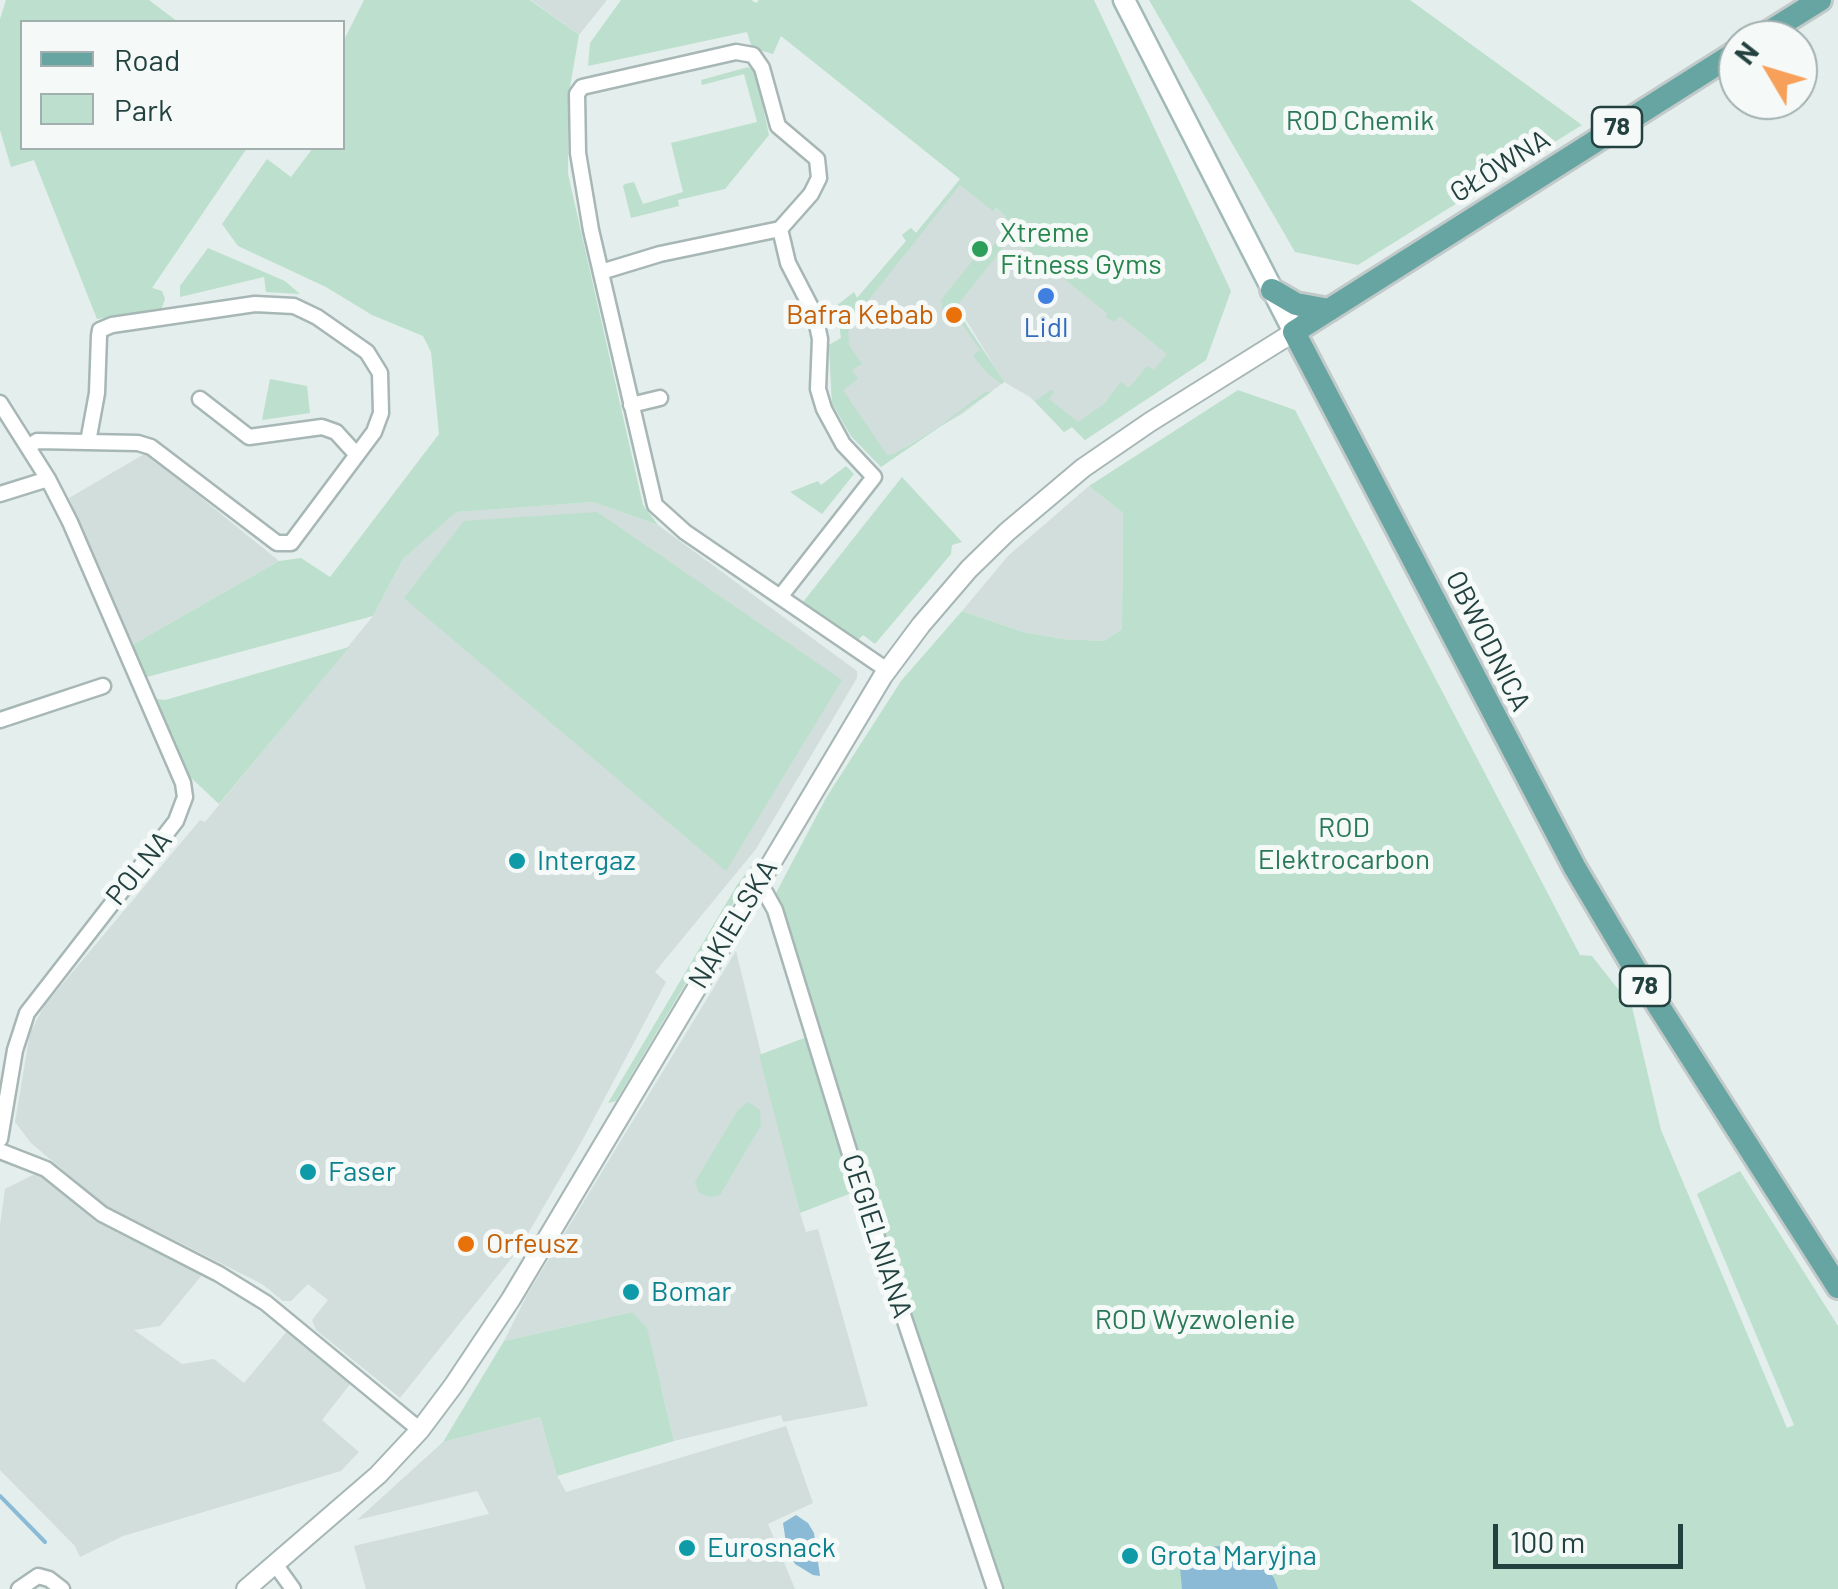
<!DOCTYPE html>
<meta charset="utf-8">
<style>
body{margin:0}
#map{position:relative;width:1838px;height:1589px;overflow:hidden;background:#e4eeec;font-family:Barlow,sans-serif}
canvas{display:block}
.legend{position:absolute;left:20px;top:20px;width:325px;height:130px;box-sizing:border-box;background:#f5faf9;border:2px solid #a1b0af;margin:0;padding:12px 18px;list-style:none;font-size:30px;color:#22413f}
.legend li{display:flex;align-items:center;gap:20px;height:50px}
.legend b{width:50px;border:2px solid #a1b0af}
.north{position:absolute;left:1718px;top:20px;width:100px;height:100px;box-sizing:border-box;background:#f5faf9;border:2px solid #a1b0af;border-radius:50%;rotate:308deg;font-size:28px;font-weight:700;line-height:40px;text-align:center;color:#22413f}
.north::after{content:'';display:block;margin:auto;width:35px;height:45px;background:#f7a059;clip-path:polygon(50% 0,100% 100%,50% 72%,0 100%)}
.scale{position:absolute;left:1493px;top:1524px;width:190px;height:45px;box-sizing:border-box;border:5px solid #22413f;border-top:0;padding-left:12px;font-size:30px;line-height:35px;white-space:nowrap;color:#22413f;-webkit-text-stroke:8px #f5faf9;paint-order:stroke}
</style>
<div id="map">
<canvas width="1838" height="1589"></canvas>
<ul class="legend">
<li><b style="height:12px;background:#67a5a2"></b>Road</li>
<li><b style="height:28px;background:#bce0cd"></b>Park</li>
</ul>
<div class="north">N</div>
<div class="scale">100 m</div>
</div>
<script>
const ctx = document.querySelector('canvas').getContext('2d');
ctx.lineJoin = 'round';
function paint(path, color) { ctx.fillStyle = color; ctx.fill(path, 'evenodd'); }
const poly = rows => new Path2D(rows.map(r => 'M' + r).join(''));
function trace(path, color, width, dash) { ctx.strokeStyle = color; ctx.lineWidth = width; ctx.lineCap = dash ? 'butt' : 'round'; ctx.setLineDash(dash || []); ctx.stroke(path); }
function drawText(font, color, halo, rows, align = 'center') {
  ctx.font = font + ' Barlow,sans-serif'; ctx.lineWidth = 10; ctx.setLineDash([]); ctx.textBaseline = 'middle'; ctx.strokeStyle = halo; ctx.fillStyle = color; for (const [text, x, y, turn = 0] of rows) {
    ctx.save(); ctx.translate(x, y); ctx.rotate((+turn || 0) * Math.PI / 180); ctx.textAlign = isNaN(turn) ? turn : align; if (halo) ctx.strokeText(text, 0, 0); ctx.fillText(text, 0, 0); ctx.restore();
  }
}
paint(poly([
 [531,0,607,0,579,35],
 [960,180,1019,227,947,296,995,367,957,305,1009,241,1014,245,1017,241,1206,360,1085,440,1072,427,1064,432,1030,397,1004,382,962,414,908,445,881,467,851,436,832,403,829,345,841,338,839,321,826,314,854,292,857,298,906,241,902,235,911,228,916,233],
 [146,453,279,561,132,645,69,498],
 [1089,486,1123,513,1122,629,1104,641,1062,639,1023,632,962,611,1008,556],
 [593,502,658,525,857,671,857,678,756,849,655,972,666,982,583,1139,519,1249,400,1398,316,1330,312,1320,328,1300,308,1284,291,1301,283,1301,262,1284,103,1204,31,1143,15,1122,30,1033,44,1006,200,820,205,822,373,616,403,559,455,512],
 [736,951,800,1213,806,1232,818,1229,868,1406,783,1422,781,1415,674,1441,662,1390,632,1312,504,1341,527,1295],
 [37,1173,96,1222,202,1275,160,1326,134,1330,182,1364,214,1359,244,1383,288,1330,351,1383,322,1420,359,1452,341,1471,123,1536,80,1557,75,1546,0,1470,0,1225,5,1189],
 [540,1417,557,1476,566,1492,786,1426,813,1503,768,1524,795,1589,366,1589,354,1546,489,1514,477,1491,357,1520,443,1442]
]), '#d2dedb');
paint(poly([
 [6,0,149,0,178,22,22,22,22,148,247,148,152,288,162,291,165,299,161,310,97,319,34,160,11,167,0,130,0,19],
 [364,0,530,0,579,35,568,98,568,174,643,505,658,525,593,502,456,512,403,559,373,616,147,677,132,645,279,561,301,558,330,577,439,434,431,352,423,336,372,315,326,287,238,246,222,224,267,159,291,177,313,148,342,148,343,42],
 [621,0,751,0,756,3,759,0,1094,0,1231,291,1206,360,1085,440,1072,427,1064,432,1035,401,1051,390,1054,392,1049,399,1078,422,1104,404,1121,382,1129,388,1147,366,1154,370,1167,354,1120,316,1114,322,1106,317,1107,313,1018,242,1014,245,1010,242,1018,227,1011,221,1005,246,955,308,1004,382,1002,384,988,374,973,356,980,350,950,306,943,310,941,300,973,260,979,263,1009,225,1004,220,1006,217,996,208,993,211,960,185,862,308,852,315,857,320,848,331,849,345,862,364,852,370,858,379,843,390,887,455,894,454,937,428,985,392,991,392,881,467,851,436,832,403,829,345,841,338,839,321,826,314,854,292,857,298,906,241,902,235,911,228,916,233,960,179,781,36,773,54,752,48,747,32,588,66,590,43],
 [1149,0,1410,0,1582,125,1358,265,1295,252],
 [748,67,755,71,769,135,725,189,678,200,679,206,631,218,623,186,625,184,634,182,643,204,683,192,671,143,757,122,744,74,702,85,701,80],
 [208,248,285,281,300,294,266,292,264,277,180,297,180,286],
 [270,379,307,386,310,413,262,420],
 [1238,390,1295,410,1580,955,1592,956,1632,1007,1661,1130,1787,1428,1794,1425,1697,1194,1740,1171,1838,1326,1838,1589,1001,1589,902,1293,775,895,826,798,901,681,962,611,1023,632,1062,639,1104,641,1122,629,1123,513,1089,486],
 [846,466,854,474,822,514,790,492,818,481,821,485],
 [902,477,962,542,952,545,951,554,875,644,863,635,858,640,803,602],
 [597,512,842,680,726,871,404,598,464,521],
 [349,647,219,804,187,774,156,699,165,700],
 [755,861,758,861,616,1101,608,1103,737,885],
 [807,1037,854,1192,800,1213,759,1055],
 [748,1102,760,1110,761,1125,720,1195,710,1197,699,1193,695,1182,738,1110],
 [632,1312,647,1328,674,1441,557,1476,540,1417,443,1442,504,1341]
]), '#bce0cd');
paint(poly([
 [796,1515,808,1523,814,1533,820,1576,813,1575,795,1564,787,1549,783,1523],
 [1236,1545,1253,1551,1274,1578,1278,1589,1182,1589,1179,1556,1189,1548]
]), '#8abad5');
trace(poly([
 [0,1496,45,1542]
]), '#8abad5', 4);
const minor = poly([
 [780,229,788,263,815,315,820,339,818,389,824,409,843,444,874,477,780,597],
 [601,272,660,254,780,229,811,194,819,178,817,159,778,126,762,68,753,55,736,52,582,87,577,94,578,153,591,230,655,505,685,532,887,670],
 [200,399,249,437,322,427,336,432,357,455],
 [0,403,48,479,70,522,183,783,185,797,176,821,27,1013,15,1050,0,1139],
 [631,405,660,398],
 [28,447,37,441,138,443,151,447,277,543,291,543,374,432,381,413,380,373,367,352,317,317,294,306,255,304,112,325,100,330,99,336,97,393,88,442],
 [0,494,48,479],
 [0,720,103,686],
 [756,886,765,892,775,910,862,1193,995,1589],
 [0,1151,46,1169,102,1214,219,1274,266,1303,420,1430],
 [275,1564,293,1589],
 [19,1589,38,1576,49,1579,62,1589]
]);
const tertiary = poly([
 [246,1589,378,1475,420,1430,453,1386,511,1299,883,676,921,625,969,569,1007,532,1083,468,1150,422,1294,332]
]);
const secondary = poly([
 [1124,0,1294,332]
]);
const primary = poly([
 [1756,40,1820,0],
 [1738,51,1294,332,1575,868,1635,969,1838,1287],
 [1272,290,1296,304,1329,310]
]);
trace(minor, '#a6b7b5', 19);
trace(tertiary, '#a6b7b5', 22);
trace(secondary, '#a2bab7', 25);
trace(primary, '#c1cac9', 28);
trace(minor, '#fff', 14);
trace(tertiary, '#fff', 18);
trace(secondary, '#fff', 20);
trace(primary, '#67a5a2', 22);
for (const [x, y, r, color] of [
 [980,249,10,"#2e9e5b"],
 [1046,296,10,"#3f7fe0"],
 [954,315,10,"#e8710a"],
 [517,861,10,"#0f9aa8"],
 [308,1172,10,"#0f9aa8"],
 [466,1244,10,"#e8710a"],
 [631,1292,10,"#0f9aa8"],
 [687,1548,10,"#0f9aa8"],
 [1130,1556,10,"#0f9aa8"]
]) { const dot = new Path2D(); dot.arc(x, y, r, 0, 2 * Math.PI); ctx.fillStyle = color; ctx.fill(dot); trace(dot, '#f5faf9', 4); }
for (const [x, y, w] of [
 [1617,127,50],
 [1645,986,50]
]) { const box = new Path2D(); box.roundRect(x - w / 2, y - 20, w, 40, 8); ctx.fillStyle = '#f5faf9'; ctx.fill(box); trace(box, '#22413f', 2.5); }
drawText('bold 25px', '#22413f', null, [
 ["78",1617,127],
 ["78",1645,986]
]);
drawText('28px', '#2b7959', '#f5faf9', [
 ["ROD Chemik",1360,121],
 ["ROD",1344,828],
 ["Elektrocarbon",1344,860],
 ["ROD Wyzwolenie",1195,1320]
]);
drawText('28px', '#22413f', '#f5faf9', [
 ["GŁÓWNA",1500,166,-32],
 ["OBWODNICA",1488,641,63],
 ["POLNA",139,868,-51],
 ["NAKIELSKA",733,924,-59],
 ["CEGIELNIANA",877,1236,72]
]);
drawText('28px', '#27864d', '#f5faf9', [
 ["Xtreme",1000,233],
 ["Fitness Gyms",1000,265]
], 'left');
drawText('28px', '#c56008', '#f5faf9', [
 ["Bafra Kebab",934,315],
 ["Orfeusz",486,1244,"left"]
], 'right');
drawText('28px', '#366cbe', '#f5faf9', [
 ["Lidl",1046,328]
]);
drawText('28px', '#0d838f', '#f5faf9', [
 ["Intergaz",537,861],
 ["Faser",328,1172],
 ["Bomar",651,1292],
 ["Eurosnack",707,1548],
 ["Grota Maryjna",1150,1556]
], 'left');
</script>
